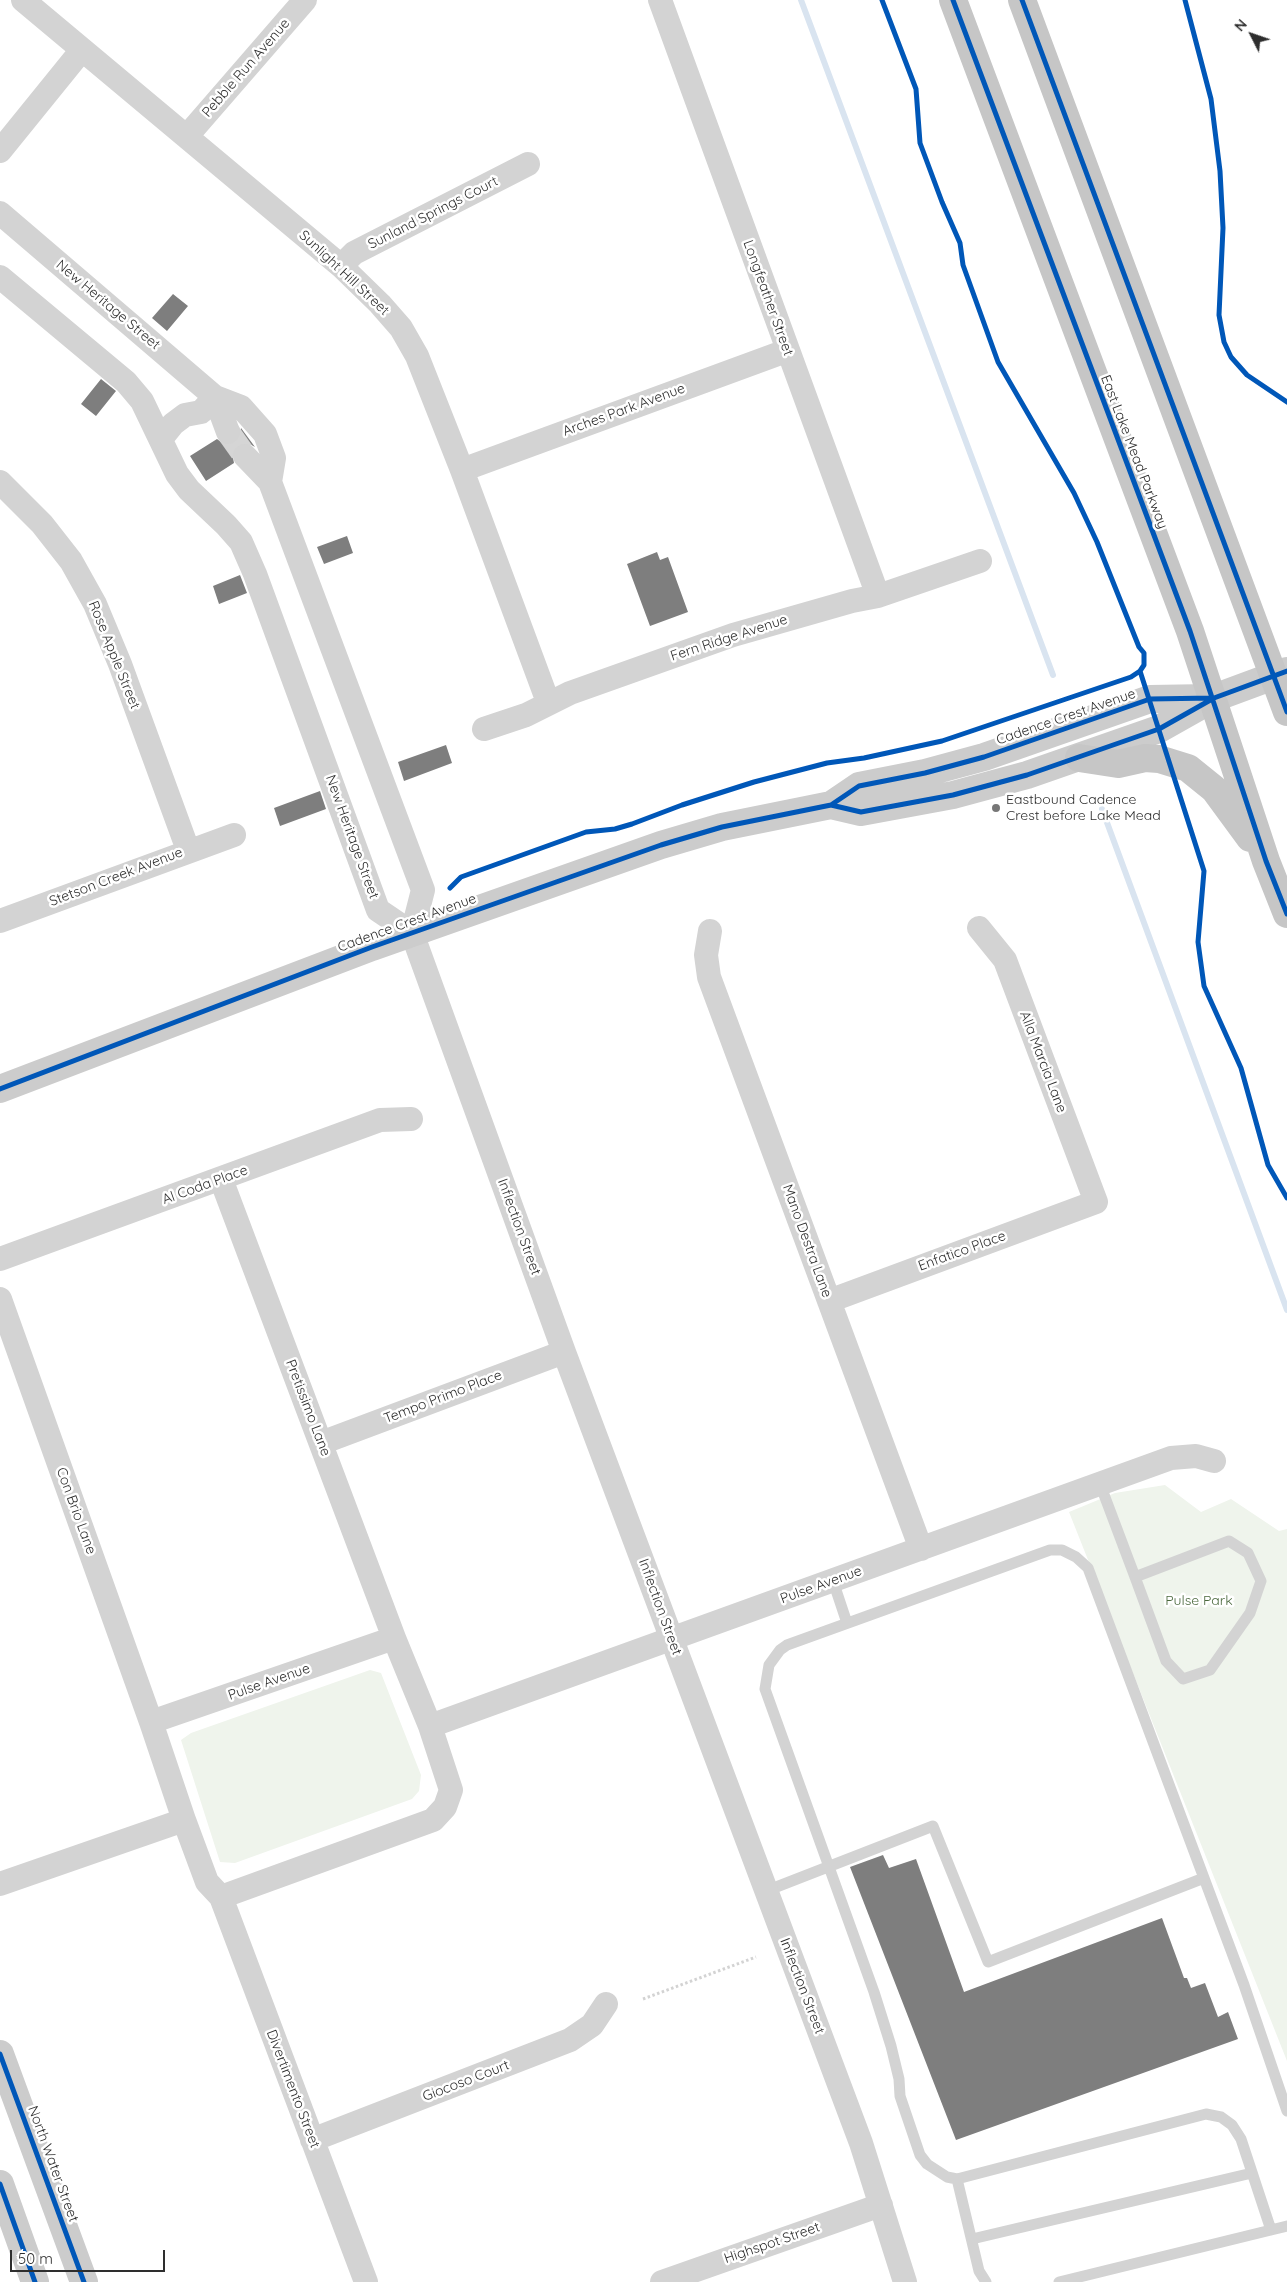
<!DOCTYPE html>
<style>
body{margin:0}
#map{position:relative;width:1287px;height:2282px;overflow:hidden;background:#fff;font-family:Quicksand,sans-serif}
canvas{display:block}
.north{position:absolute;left:1227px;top:10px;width:50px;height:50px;-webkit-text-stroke:4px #fff;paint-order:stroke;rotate:311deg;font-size:14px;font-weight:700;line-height:20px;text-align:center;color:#2e2e2e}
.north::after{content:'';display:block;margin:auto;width:18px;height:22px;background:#2e2e2e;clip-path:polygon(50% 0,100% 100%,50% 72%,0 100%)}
.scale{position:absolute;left:10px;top:2250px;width:155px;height:22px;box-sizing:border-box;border:2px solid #2e2e2e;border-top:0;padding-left:6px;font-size:15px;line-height:18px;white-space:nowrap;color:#2e2e2e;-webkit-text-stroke:4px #fff;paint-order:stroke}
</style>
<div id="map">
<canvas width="1287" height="2282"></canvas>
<div class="north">N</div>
<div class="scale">50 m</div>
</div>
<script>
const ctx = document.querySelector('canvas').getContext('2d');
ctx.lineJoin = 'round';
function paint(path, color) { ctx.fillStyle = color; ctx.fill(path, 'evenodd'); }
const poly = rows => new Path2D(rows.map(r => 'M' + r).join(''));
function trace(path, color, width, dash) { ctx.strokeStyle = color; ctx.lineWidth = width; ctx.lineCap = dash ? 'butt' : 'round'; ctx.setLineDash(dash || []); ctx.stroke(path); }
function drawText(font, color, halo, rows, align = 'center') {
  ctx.font = font + ' Quicksand,sans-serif'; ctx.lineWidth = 5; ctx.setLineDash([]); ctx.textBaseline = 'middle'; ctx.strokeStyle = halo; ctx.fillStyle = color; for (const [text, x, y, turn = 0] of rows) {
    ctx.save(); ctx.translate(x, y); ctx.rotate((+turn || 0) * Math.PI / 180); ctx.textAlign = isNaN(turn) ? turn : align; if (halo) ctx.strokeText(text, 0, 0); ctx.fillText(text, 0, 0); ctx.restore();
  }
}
paint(poly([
 [1165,1485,1201,1512,1231,1499,1279,1531,1287,1529,1287,2061,1069,1512,1115,1493],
 [370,1670,381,1673,421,1775,419,1791,412,1799,235,1863,220,1862,181,1740,191,1733]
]), '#eff4ec');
trace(poly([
 [801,0,1053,675],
 [1102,809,1287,1310]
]), '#d9e4f0', 6);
paint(poly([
 [173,294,188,306,167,331,152,318],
 [101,379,116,391,96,416,81,404],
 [241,428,255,447,248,443,236,446,232,453,234,463,206,481,190,456,217,439,225,445,233,445,241,435],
 [347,536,353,553,324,564,317,547],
 [657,552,660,560,668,557,688,612,650,626,627,564],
 [240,575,247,593,219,604,213,586],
 [446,745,452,763,404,781,398,762],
 [320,791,326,809,280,826,274,808],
 [883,1855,889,1868,916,1859,964,1992,1162,1918,1184,1978,1187,1978,1191,1988,1205,1983,1218,2017,1228,2012,1238,2039,956,2140,850,1867]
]), '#7e7e7e');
trace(poly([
 [228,432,245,456]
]), '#d5d5d5', 24, [24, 12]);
trace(poly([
 [643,1999,756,1957]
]), '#d3d3d3', 3, [2.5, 2.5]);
trace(poly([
 [1100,1484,1135,1577,1166,1661,1183,1679,1210,1670,1250,1613,1261,1581,1248,1553,1229,1541,1135,1577],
 [833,1581,847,1623],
 [766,1891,933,1826,988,1962,1204,1878],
 [957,2179,979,2271,986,2282],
 [1271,2230,1287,2226],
 [972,2239,1252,2173],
 [1059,2282,1271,2230,1241,2139,1232,2125,1221,2117,1206,2114,957,2179,947,2177,927,2164,920,2155,900,2096,899,2079,891,2046,874,1992,765,1689,769,1665,780,1650,787,1645,1050,1550,1062,1550,1076,1557,1088,1568,1244,1985,1287,2111]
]), '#d3d3d3', 11);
trace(poly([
 [23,0,341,266,380,304,401,328,417,356,462,470,548,702],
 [660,0,878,596],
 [187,136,305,0],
 [0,151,81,51],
 [0,213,215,397,228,432],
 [341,266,354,253,528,164],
 [0,277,126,382,142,401,177,474,189,490,226,525,241,542,255,574,378,910,412,933],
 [161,439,173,424,185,415,201,412,215,397,241,407,265,434,274,458,270,482,423,890,412,933],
 [245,456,270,482],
 [462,470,786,351],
 [0,482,42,524,71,561,95,604,120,664,188,850],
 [484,729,526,715,570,693,733,635,852,601,878,596,980,561],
 [0,921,234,835],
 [710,931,706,955,709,977,921,1549],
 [412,933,564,1352,861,2143,905,2282],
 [221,1179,394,1638],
 [0,1259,380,1120,411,1119],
 [0,1299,151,1722],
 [829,1301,1096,1202,1005,960,979,928],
 [321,1443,564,1352],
 [184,1820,151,1722,394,1638,430,1726],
 [0,1884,184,1820,207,1882,221,1897,433,1820,445,1807,451,1790,430,1726,1171,1458,1196,1456,1214,1461],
 [221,1897,366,2282],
 [312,2140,570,2040,592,2025,606,2004],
 [662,2282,881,2205]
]), '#d3d3d3', 24);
trace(poly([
 [831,805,859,786,925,773,984,757,1150,699,1210,698],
 [0,1089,372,947,661,845,722,827,831,805,861,812,953,795,1027,775,1159,729,1214,698,1287,671],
 [0,2054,84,2282],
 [0,2184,35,2282]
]), '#ccc', 28);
trace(poly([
 [953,0,1190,631,1266,861,1287,914],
 [1022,0,1287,712],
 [1079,758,1118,764,1145,758,1159,759,1188,768,1214,789,1250,838]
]), '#c6c6c6', 28);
trace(poly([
 [882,0,916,89,920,143,942,202,960,243,963,265,998,362,1074,493,1097,542,1139,647,1144,653,1144,665,1140,671,1204,871,1198,942,1204,986,1241,1068,1268,1165,1287,1198],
 [953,0,1190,631,1266,861,1287,914],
 [1022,0,1287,712],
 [1185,0,1211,99,1220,171,1223,228,1219,315,1224,342,1231,357,1247,375,1287,402],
 [831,805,859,786,925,773,984,757,1150,699,1212,698],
 [450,888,461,877,586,832,615,829,632,824,682,805,754,782,827,763,864,758,942,741,1131,677,1140,671],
 [0,1089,372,947,661,845,722,827,831,805,861,812,953,795,1027,775,1159,729,1214,698,1287,671],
 [0,2054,84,2282],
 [0,2184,35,2282]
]), '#0057b8', 5);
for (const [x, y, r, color] of [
 [996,808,5,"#777"]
]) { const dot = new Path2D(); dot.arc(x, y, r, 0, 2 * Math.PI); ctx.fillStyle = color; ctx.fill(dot); trace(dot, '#fff', 2); }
drawText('14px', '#2e2e2e', '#fff', [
 ["Pebble Run Avenue",246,68,-49],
 ["Sunland Springs Court",433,213,-27],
 ["Sunlight Hill Street",344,273,43],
 ["Longfeather Street",768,298,70],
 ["New Heritage Street",108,305,40],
 ["Arches Park Avenue",624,410,-20],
 ["East Lake Mead Parkway",1134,452,69],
 ["Fern Ridge Avenue",729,638,-18],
 ["Rose Apple Street",114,655,68],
 ["Cadence Crest Avenue",1066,717,-19],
 ["New Heritage Street",352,837,70],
 ["Stetson Creek Avenue",116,877,-21],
 ["Cadence Crest Avenue",407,923,-20],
 ["Alla Marcia Lane",1043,1062,69],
 ["Al Coda Place",205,1185,-20],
 ["Inflection Street",519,1227,70],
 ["Mano Destra Lane",807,1241,70],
 ["Enfatico Place",962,1251,-20],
 ["Tempo Primo Place",443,1397,-21],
 ["Pretissimo Lane",308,1408,69],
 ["Con Brio Lane",76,1511,70],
 ["Pulse Avenue",821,1585,-20],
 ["Inflection Street",660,1607,70],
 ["Pulse Avenue",269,1682,-19],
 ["Inflection Street",802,1986,69],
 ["Giocoso Court",466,2081,-21],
 ["Divertimento Street",293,2089,69],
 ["North Water Street",53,2164,70],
 ["Highspot Street",772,2243,-19]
]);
drawText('14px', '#2e2e2e', '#fff', [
 ["Eastbound Cadence",1006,800],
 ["Crest before Lake Mead",1006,816]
], 'left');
drawText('14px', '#4a683d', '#fff', [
 ["Pulse Park",1199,1601]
]);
</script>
